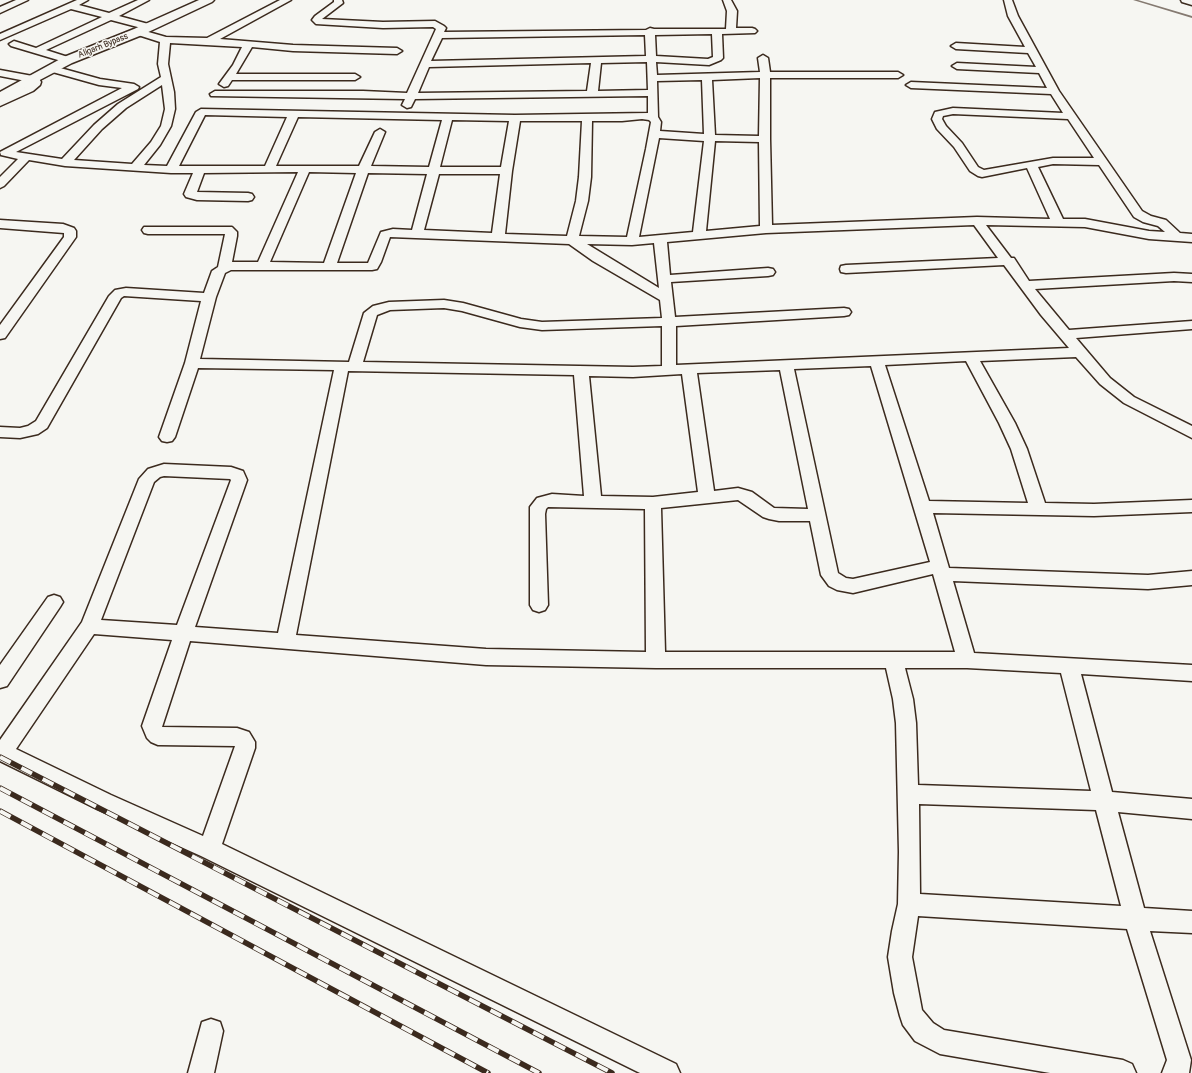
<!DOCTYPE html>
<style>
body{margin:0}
canvas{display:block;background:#f6f6f2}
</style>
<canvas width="1192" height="1073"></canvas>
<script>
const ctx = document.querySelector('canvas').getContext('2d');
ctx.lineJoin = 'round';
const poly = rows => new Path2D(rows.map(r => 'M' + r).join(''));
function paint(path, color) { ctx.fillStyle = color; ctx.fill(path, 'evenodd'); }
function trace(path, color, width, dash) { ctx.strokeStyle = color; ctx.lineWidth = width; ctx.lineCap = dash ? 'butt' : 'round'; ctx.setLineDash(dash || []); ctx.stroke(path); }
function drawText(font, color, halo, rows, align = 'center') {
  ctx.font = font + ' Pangolin,sans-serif'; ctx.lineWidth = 3; ctx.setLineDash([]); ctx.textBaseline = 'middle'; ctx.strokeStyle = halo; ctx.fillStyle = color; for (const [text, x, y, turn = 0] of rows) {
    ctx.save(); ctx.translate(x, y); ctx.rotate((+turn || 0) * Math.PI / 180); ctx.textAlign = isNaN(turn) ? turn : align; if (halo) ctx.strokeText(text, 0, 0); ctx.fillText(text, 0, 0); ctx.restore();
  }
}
paint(poly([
 [1133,0,1138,0,1192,16,1192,18,1133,0]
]), '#857a71');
const minor = poly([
 [16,0,28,0,0,13,0,7,16,0],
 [77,0,88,0,79,5,109,13,138,0,149,0,119,16,152,25,154,27,149,30,111,20,46,50,71,58,73,60,71,62,68,63,11,46,9,44,14,41,36,48,102,17,71,9,0,40,0,34,77,0],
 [280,0,291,0,220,39,293,45,397,48,402,51,397,54,293,51,252,47,236,74,355,74,360,77,355,80,232,80,228,86,224,87,219,84,233,65,242,47,170,43,168,64,174,92,175,109,171,126,160,145,144,165,167,166,196,112,201,109,515,115,648,113,648,96,415,99,411,107,407,108,402,105,405,99,211,96,210,94,215,91,363,91,407,93,436,29,433,27,383,28,316,24,312,20,315,16,334,2,334,0,342,0,343,3,322,19,383,22,435,21,444,26,446,28,444,32,646,30,650,28,654,29,726,29,727,11,723,0,731,0,737,11,736,28,752,28,755,29,757,31,755,33,722,34,723,58,721,60,709,65,656,62,657,75,760,72,758,58,763,55,768,58,770,72,898,72,903,75,898,78,770,78,770,139,772,225,977,217,1050,219,1027,168,982,177,978,176,970,171,954,147,937,129,932,119,935,112,953,108,1063,113,1051,94,911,88,906,85,911,82,1047,88,1039,73,957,69,952,66,957,63,1036,67,1028,53,956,49,951,46,956,43,1025,47,1008,16,1004,0,1012,0,1018,16,1059,91,1142,211,1151,216,1166,220,1180,233,1192,234,1192,242,1149,239,1085,227,986,225,1011,258,1014,258,1029,281,1174,273,1192,274,1192,282,1174,281,1035,289,1069,330,1192,321,1192,329,1076,338,1110,378,1134,397,1192,426,1192,438,1124,403,1100,384,1076,357,980,361,1015,423,1027,449,1045,503,1094,504,1192,500,1192,512,1094,516,933,513,949,568,1148,575,1192,571,1192,585,1148,589,953,581,974,653,1192,665,1192,681,1081,674,1112,792,1192,799,1192,819,1118,812,1144,908,1192,911,1192,933,1150,931,1191,1060,1189,1073,1162,1073,1167,1060,1127,929,918,916,912,957,922,1010,933,1023,944,1030,1123,1060,1132,1064,1136,1073,1050,1073,940,1054,915,1041,903,1025,900,1016,894,993,888,957,892,931,898,904,899,852,896,723,893,699,886,668,656,668,486,665,190,641,162,727,237,728,249,732,255,742,255,748,222,844,676,1064,680,1073,640,1073,201,856,97,809,0,761,0,740,82,622,139,479,148,469,164,464,231,467,243,471,247,480,195,627,278,633,334,370,198,368,175,437,172,441,167,442,162,441,159,437,185,363,201,301,124,296,121,298,47,428,38,434,20,438,0,437,0,427,20,428,28,426,36,421,109,296,115,290,126,288,204,293,212,271,218,267,225,234,148,234,144,233,142,230,144,227,232,227,237,232,237,236,232,262,258,262,298,172,204,173,197,192,248,193,252,194,254,197,252,200,248,201,197,200,186,197,184,194,193,173,171,173,65,166,29,160,4,186,0,188,0,177,18,159,1,155,0,152,122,88,99,85,49,71,48,69,49,67,53,66,100,79,134,84,139,87,138,89,16,152,62,159,94,125,118,104,161,77,158,64,160,42,135,34,133,32,135,30,138,29,166,37,207,38,280,0],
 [712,34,713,57,708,59,656,56,655,35,712,34],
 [645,35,646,56,431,61,442,38,645,35],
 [647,62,648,90,598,91,601,63,647,62],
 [591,63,587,91,418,93,429,67,591,63],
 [760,78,759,136,715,135,712,80,760,78],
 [702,80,704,134,660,131,661,122,658,117,657,81,702,80],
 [162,85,165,109,161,126,151,142,132,164,74,160,102,129,126,108,162,85],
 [953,114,1068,119,1094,158,1053,158,984,170,978,167,962,143,946,126,942,119,943,116,953,114],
 [205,115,287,117,265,166,179,166,205,115],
 [298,117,442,120,429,167,371,166,385,132,380,129,375,132,359,166,276,166,298,117],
 [642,119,649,120,651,122,646,149,627,237,579,236,588,201,591,177,592,121,622,121,642,119],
 [452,120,509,121,501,167,440,167,452,120],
 [520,121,582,121,579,177,576,201,567,236,505,234,512,171,520,121],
 [659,138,704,141,693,232,639,237,659,138],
 [715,141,759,142,760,226,706,231,715,141],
 [1053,164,1099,165,1134,217,1143,222,1158,226,1165,232,1149,231,1085,219,1063,219,1038,167,1053,164],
 [309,172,356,173,324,263,270,262,309,172],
 [368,173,427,174,412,230,393,229,381,232,368,263,337,263,368,173],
 [439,174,500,174,492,233,424,230,439,174],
 [974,225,998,258,846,265,841,266,840,269,841,272,846,273,1004,265,1041,315,1069,348,676,365,676,326,844,316,849,315,851,312,849,309,844,308,675,317,671,282,768,276,773,275,775,272,773,269,768,268,670,275,667,242,766,233,974,225],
 [390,237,569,244,593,261,660,300,662,318,542,322,521,319,463,303,444,300,389,302,373,306,364,313,349,362,200,359,216,297,225,273,231,270,372,270,377,269,381,262,390,237],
 [654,243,659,288,587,244,632,245,654,243],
 [444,308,462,311,520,327,542,330,662,326,662,366,633,367,363,362,377,315,390,310,444,308],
 [966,361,999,423,1011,449,1028,503,929,501,885,365,966,361],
 [871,366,930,562,853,579,846,578,838,573,794,369,871,366],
 [780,370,808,509,774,508,752,492,738,488,714,491,697,373,780,370],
 [348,371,574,375,584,496,552,494,537,498,530,507,530,605,533,610,539,612,545,610,548,605,545,514,546,509,548,507,645,509,646,652,486,649,296,635,348,371],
 [682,374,698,492,653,497,601,496,589,376,633,377,682,374],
 [164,476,230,479,231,480,177,625,101,620,154,482,160,477,164,476],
 [738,500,763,517,769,519,779,521,810,521,821,575,829,586,837,590,853,593,933,574,955,652,665,652,661,508,738,500],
 [94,634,172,640,142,726,147,738,151,742,158,745,235,746,203,836,111,795,16,749,94,634],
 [905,668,967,668,1061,673,1091,791,918,785,916,723,913,699,905,668],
 [919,804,1096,810,1121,906,920,894,919,804],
 [1181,0,1192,0,1192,5,1182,2,1181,0],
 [0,70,38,77,41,82,40,85,33,91,0,106,0,99,25,87,31,82,0,76,0,70],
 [0,220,63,224,74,228,76,231,76,237,5,338,0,339,0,325,64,237,64,233,0,228,0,220],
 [54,595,60,597,63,602,60,607,7,686,0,688,0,665,48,597,54,595],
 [211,1019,220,1022,223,1031,214,1073,188,1073,202,1022,211,1019]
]);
const secondary = poly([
 [199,0,214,0,212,2,142,35,72,63,0,101,0,92,64,57,134,29,199,0]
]);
trace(minor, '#3b2a1e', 3);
trace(secondary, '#3b2a1e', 3);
paint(minor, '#f6f6f2');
paint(secondary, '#f6f6f2');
const rail = poly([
 [0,757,612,1073],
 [0,788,539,1073],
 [0,811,488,1073]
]);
trace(rail, '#3b2a1e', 5.5);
trace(rail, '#f6f6f2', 4, [12]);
drawText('9px', '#3b2a1e', '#f6f6f2', [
 ["Aligarh Bypass",103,46,-22]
]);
</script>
